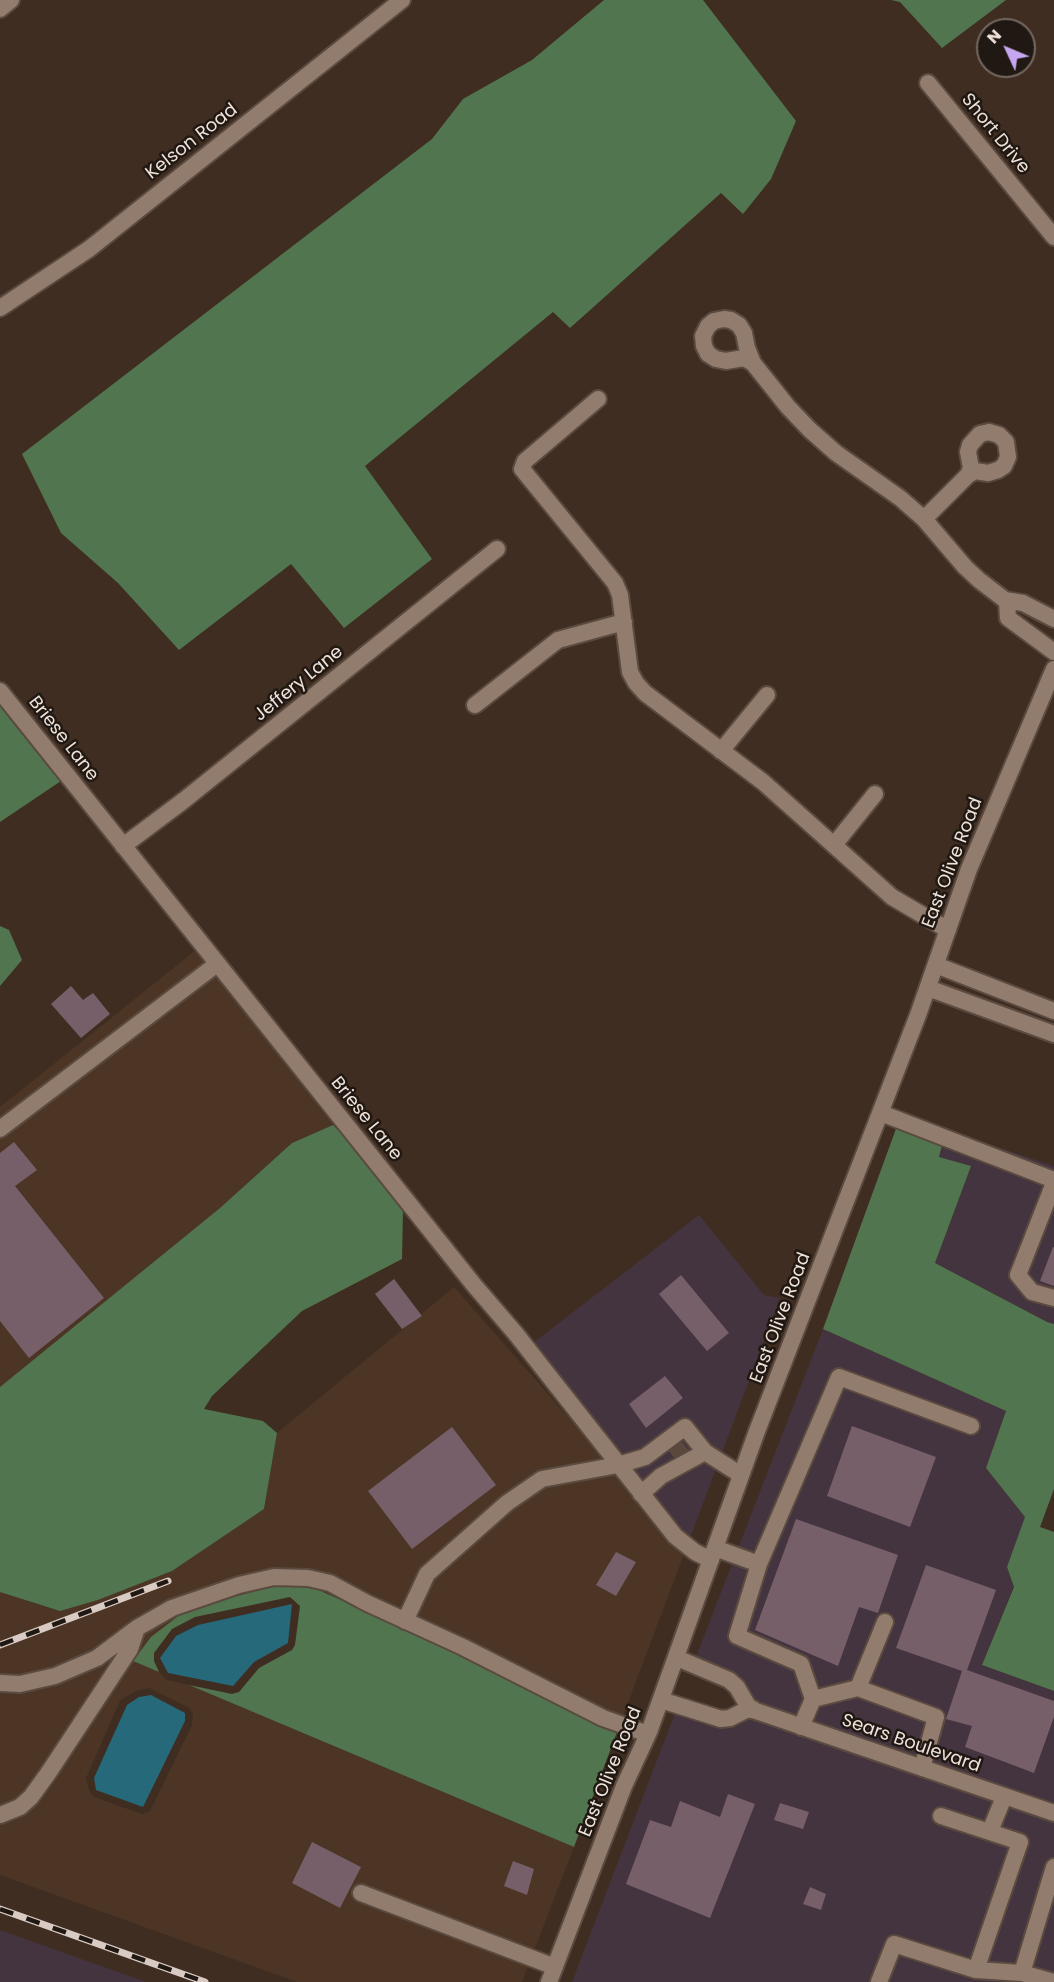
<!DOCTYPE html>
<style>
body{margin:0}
#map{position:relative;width:1054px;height:1982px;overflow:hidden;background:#402d21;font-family:Poppins,sans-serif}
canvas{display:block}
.north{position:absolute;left:976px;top:18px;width:60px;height:60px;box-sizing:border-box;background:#201812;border:2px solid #736962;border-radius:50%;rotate:314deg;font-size:16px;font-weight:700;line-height:24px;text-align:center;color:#efe2da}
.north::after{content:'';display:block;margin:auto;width:21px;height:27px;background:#c6a6f0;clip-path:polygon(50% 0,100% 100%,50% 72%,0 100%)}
</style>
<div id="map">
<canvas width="1054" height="1982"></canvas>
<div class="north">N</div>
</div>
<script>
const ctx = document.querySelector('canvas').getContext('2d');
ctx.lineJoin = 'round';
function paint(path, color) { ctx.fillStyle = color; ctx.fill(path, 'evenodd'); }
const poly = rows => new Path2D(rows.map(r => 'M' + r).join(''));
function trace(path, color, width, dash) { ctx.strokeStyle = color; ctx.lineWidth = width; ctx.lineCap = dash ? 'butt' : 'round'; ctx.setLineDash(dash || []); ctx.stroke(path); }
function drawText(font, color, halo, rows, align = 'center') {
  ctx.font = font + ' Poppins,sans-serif'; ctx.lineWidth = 5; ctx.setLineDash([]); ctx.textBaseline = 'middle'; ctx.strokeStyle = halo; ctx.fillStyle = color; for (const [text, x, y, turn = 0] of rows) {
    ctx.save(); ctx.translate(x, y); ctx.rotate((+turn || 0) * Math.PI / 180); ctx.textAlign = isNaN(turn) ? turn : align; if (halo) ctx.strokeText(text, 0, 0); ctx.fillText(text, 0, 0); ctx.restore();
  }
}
paint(poly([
 [946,1130,1054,1166,1054,1324,1047,1322,935,1263,971,1166,939,1157],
 [699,1215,764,1295,780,1298,690,1538,681,1530,533,1343],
 [823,1329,1006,1411,986,1468,1026,1517,1007,1567,1014,1586,982,1665,1054,1691,1054,1804,758,1702,754,1700,734,1674,696,1657],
 [675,1713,720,1727,735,1725,749,1718,755,1719,1054,1822,1054,1982,572,1982],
 [0,1930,146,1982,0,1982]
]), '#44343f');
paint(poly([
 [196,950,333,1125,292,1143,220,1208,0,1387,0,1107],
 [454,1287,584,1435,668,1540,684,1554,620,1724,296,1580,186,1611,133,1661,159,1672,167,1680,189,1685,574,1847,522,1982,297,1982,0,1875,0,1592,60,1611,98,1600,172,1571,264,1509,277,1433],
 [149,1688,188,1707,193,1714,192,1725,150,1811,142,1814,94,1797,89,1790,86,1778,120,1701,135,1691]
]), '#4c3524');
paint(poly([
 [604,0,703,0,796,121,771,179,743,214,721,193,570,328,553,312,365,466,432,559,344,628,291,564,179,650,118,583,61,533,22,454,432,139,463,99,532,60],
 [891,0,1006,0,942,48,900,2],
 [0,704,61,781,0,822],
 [0,926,9,930,22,960,0,986],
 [901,1115,946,1130,939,1157,971,1166,935,1263,1047,1322,1054,1324,1054,1489,1040,1527,1054,1532,1054,1691,982,1665,1014,1587,1007,1567,1025,1517,986,1468,1006,1411,823,1329],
 [333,1125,347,1139,403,1209,402,1259,302,1311,212,1396,204,1409,263,1421,277,1433,264,1509,172,1571,98,1600,60,1611,0,1592,0,1387,220,1208,292,1143],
 [296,1580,620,1724,574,1847,189,1685,232,1694,239,1692,259,1668,292,1650,295,1645,300,1606,290,1597,195,1617,172,1629,154,1653,154,1661,159,1672,133,1661,151,1637,186,1610]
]), '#51764f');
paint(poly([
 [292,1604,288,1643,254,1662,233,1686,168,1673,160,1658,176,1636,198,1625],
 [151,1695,185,1713,185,1721,143,1807,96,1790,94,1778,127,1705,139,1697]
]), '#25697b');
paint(poly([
 [71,986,83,1000,93,993,110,1014,81,1038,51,1004],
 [14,1142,37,1170,15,1186,104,1298,29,1358,0,1321,0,1153],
 [1053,1247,1054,1247,1054,1286,1040,1281],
 [681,1275,729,1333,707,1351,659,1294],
 [394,1279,422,1316,402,1329,375,1294],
 [665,1376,683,1398,646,1428,629,1404],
 [852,1426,936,1457,910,1527,827,1496],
 [452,1427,496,1485,412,1549,368,1491],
 [796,1519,898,1555,878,1613,859,1607,838,1666,755,1630],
 [616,1552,636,1562,616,1596,596,1585],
 [926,1565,996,1590,967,1670,1054,1701,1054,1717,1034,1773,965,1747,972,1726,946,1719,962,1671,896,1648],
 [728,1794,755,1804,710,1918,626,1884,650,1820,671,1827,680,1801,720,1817],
 [780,1803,809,1812,803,1829,774,1820],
 [312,1842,361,1867,340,1908,292,1883],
 [513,1861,534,1869,527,1895,504,1886],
 [810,1887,826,1894,821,1910,803,1904]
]), '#765f69');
trace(poly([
 [675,1446,684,1457]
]), '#5a483d', 16, [16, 8]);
const minor = poly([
 [0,9,11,0],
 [928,83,1054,237],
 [0,308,89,249,402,0],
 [724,319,731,320,739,325,744,333,747,348,753,363,744,358,726,361,716,359,708,354,704,346,703,336,708,326,714,321,724,319],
 [753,363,788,407,810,430,836,453,900,498,924,519,965,567,979,580,1005,600,1023,603,1054,619],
 [598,399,525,461,522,469,615,583,620,595,630,672,636,683,645,693,763,782,892,897,948,930],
 [989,432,999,435,1006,442,1008,457,1004,466,998,470,988,473,975,471,968,475,971,468,968,452,970,445,980,434,989,432],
 [924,519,968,475],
 [1005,600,1007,603,1008,618,1054,652],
 [0,691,474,1285,516,1334,675,1536,695,1552,711,1560],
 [475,705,558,640,624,622],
 [721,751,767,695],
 [834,845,875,794],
 [123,846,183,801,497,549],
 [936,965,1054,1011],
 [928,988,1054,1034],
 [881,1113,1054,1180],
 [0,1129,217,964],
 [1054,1183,1018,1275,1032,1292,1054,1298],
 [641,1494,661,1476,705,1452,741,1475],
 [715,1548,759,1564,839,1377,971,1426],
 [759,1564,737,1636,801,1664,813,1699,801,1727],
 [405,1621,427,1574,507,1503,542,1479,618,1465,645,1457,685,1427,705,1452],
 [677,1658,729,1680,737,1687,748,1706,756,1711,1054,1813],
 [0,1683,20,1684,55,1676,97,1658,137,1628,172,1608,239,1585,274,1577,308,1578,330,1583,367,1603,463,1647,603,1718,648,1734],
 [858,1688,885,1622],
 [813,1699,858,1688,936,1717,922,1768],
 [661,1700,721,1719,730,1718,748,1709,756,1711],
 [0,1815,20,1807,31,1797,49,1772,130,1649,137,1628],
 [941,1816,1020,1842,976,1970],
 [990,1831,1004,1797],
 [1054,1867,1022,1973,1054,1982],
 [361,1893,555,1967],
 [549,1982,624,1786,649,1732,757,1431,918,1015,969,869,1054,669],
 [879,1982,894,1944,976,1970,1022,1973]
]);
trace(minor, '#5a4a3f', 20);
trace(minor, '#927c6e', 16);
const rail = poly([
 [0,1645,168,1581],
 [0,1909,205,1982]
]);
trace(rail, '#d9cbc3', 7);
trace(rail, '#201812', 4.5, [14]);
drawText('18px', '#efe2da', '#201812', [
 ["Short Drive",995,134,51],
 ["Kelson Road",192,142,-38],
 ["Jeffery Lane",299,684,-39],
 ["Briese Lane",63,739,52],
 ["East Olive Road",953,863,-69],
 ["Briese Lane",366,1119,51],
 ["East Olive Road",781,1318,-69],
 ["Sears Boulevard",911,1744,19],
 ["East Olive Road",611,1772,-68]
]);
</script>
